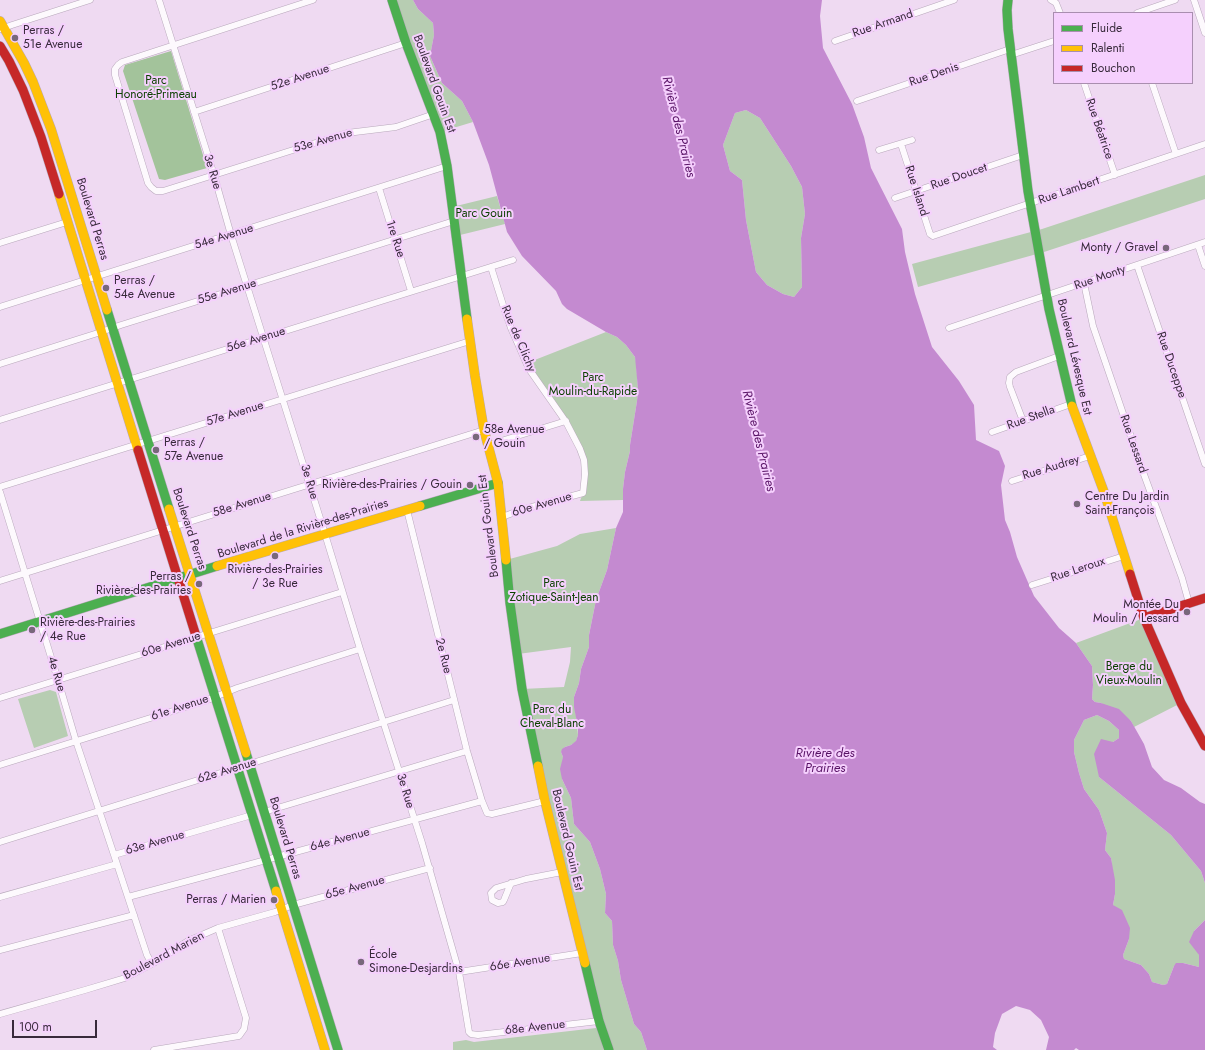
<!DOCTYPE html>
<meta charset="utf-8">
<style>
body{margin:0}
#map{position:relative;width:1205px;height:1050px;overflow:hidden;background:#efdaf2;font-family:Jost,sans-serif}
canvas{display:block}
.legend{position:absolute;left:1053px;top:12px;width:140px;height:72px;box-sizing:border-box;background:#f5d0fd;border:1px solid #a98eaf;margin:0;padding:5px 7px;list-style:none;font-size:12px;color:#382a3b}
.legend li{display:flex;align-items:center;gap:8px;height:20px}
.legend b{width:20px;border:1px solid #a98eaf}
.scale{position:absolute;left:12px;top:1020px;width:85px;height:18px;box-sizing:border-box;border:2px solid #382a3b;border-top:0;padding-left:5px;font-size:12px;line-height:14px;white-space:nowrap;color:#382a3b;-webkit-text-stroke:3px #f5d0fd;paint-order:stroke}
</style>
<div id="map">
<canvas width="1205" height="1050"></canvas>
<ul class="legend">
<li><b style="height:5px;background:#4caf50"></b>Fluide</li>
<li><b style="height:5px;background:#ffc107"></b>Ralenti</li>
<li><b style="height:5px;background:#c62828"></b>Bouchon</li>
</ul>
<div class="scale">100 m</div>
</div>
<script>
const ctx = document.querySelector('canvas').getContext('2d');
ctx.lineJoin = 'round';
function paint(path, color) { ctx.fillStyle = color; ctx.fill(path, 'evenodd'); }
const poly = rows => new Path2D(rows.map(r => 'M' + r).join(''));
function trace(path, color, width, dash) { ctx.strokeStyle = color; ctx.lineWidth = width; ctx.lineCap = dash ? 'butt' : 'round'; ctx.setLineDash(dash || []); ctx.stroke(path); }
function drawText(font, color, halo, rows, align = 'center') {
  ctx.font = font + ' Jost,sans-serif'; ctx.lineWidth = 4; ctx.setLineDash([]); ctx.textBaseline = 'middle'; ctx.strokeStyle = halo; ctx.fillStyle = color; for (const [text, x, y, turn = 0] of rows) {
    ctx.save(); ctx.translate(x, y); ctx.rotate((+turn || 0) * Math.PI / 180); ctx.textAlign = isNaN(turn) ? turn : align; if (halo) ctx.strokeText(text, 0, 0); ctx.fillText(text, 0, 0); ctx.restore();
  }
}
paint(poly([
 [392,0,413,0,418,9,433,23,434,35,430,56,442,83,462,101,473,122,440,132],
 [746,110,760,118,791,166,802,187,805,214,801,238,802,287,794,297,783,294,767,285,756,272,746,220,742,180,730,171,723,145,735,113],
 [1205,175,1205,199,1044,252,918,287,912,264,1042,229],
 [497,196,505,224,456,236,452,207],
 [606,332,617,337,626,345,635,357,636,361,638,389,637,401,630,445,630,451,625,472,623,489,623,500,580,501,583,493,583,454,527,363],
 [616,528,607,570,596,600,589,635,589,647,581,669,579,683,574,697,578,735,576,742,571,745,565,747,561,752,563,757,562,779,571,798,574,824,590,842,600,869,606,894,605,913,612,921,613,945,618,961,621,980,634,1024,641,1032,647,1050,608,1050,599,1021,595,983,593,983,522,689,564,687,570,662,571,647,518,654,506,560,557,546,580,534],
 [1144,618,1181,703,1134,727,1131,721,1101,703,1095,702,1092,699,1093,685,1092,666,1076,643],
 [50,690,56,692,68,736,34,748,18,699],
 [1097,715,1109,721,1119,730,1119,738,1113,742,1099,777,1171,835,1201,871,1205,883,1205,920,1194,931,1199,955,1199,967,1183,963,1174,966,1167,984,1163,985,1152,982,1149,974,1141,965,1124,959,1123,955,1129,939,1113,905,1115,894,1111,858,1105,850,1107,833,1099,810,1084,789,1079,773,1074,752,1074,740,1084,720],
 [596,1028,598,1030,604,1050,453,1050,453,1042,466,1040,474,1042]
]), '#b7cdb2');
paint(poly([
 [171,51,207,168,165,180,159,179,123,71,125,65]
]), '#a3c39b');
paint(poly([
 [413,0,822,0,820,16,823,48,852,104,864,137,871,168,902,229,905,252,915,294,932,347,959,381,974,405,976,440,999,451,1005,466,1001,485,1005,520,1010,532,1017,557,1034,596,1059,628,1076,643,1092,666,1093,685,1092,699,1095,702,1101,703,1119,709,1131,721,1144,744,1152,767,1164,780,1181,788,1200,802,1205,804,1205,883,1201,871,1171,835,1099,777,1094,754,1101,739,1113,742,1119,738,1119,730,1109,721,1097,715,1084,720,1074,740,1074,752,1079,773,1084,789,1099,810,1107,833,1105,850,1111,858,1115,880,1115,894,1113,905,1122,910,1130,928,1129,939,1123,955,1124,959,1141,965,1149,974,1152,982,1163,985,1167,984,1174,966,1176,963,1183,963,1199,967,1199,955,1189,942,1194,931,1205,920,1205,1050,1079,1050,1076,1048,1074,1050,1046,1050,1049,1037,1041,1020,1030,1010,1016,1006,1002,1014,995,1033,993,1047,997,1050,647,1050,641,1032,634,1024,621,980,618,961,613,945,612,921,605,913,606,894,600,869,590,842,574,824,571,798,562,779,560,769,563,757,561,752,562,749,565,747,571,745,576,741,578,735,578,728,574,707,574,697,579,683,581,669,589,647,589,635,596,600,607,570,616,528,623,512,623,489,625,472,630,451,630,445,637,401,638,389,635,357,626,345,617,337,606,332,567,309,562,304,556,291,522,256,507,232,489,165,473,122,462,101,442,83,430,56,434,35,433,23,418,9],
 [746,110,760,118,791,166,802,187,805,214,801,238,802,287,794,297,783,294,767,285,756,272,746,220,742,180,730,171,723,145,735,113]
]), '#c48ad0');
const street = poly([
 [159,0,214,175,231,235,325,534,360,649,422,843,459,972,469,1032,471,1034,478,1035,599,1021],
 [313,0,122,62,118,65,115,69,115,75,148,183,151,187,156,191,163,191,347,133,396,127,434,114],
 [1051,0,1056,3,1060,13],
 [1194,0,1205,33],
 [1137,13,1175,0],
 [1,29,12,25,90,0],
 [835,41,954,0],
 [1011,55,1054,41],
 [1084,83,1115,175],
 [1152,83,1176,154],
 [857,101,1010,49],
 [194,112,406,43],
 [901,144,930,234,933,236,1205,144],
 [879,150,912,140],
 [379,188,411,291],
 [895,198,1023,155],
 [0,243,67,222],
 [1198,245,1205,266],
 [1137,265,1205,464],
 [491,267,504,308,511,328,529,369,566,422,580,449,584,460,585,474,583,493,521,510,502,517],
 [1084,283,1093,326,1142,469,1182,578,1189,603],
 [0,307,447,166],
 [949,328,1205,242],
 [0,364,101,332,121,325,454,221],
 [0,420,513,260],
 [1023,421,1010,387,1009,383,1010,377,1016,372,1059,356],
 [992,432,1071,404],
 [488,445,566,421],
 [1012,481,1090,456],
 [0,487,470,341],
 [0,492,58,680,76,741,114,855],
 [407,510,467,751,482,801],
 [0,581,484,430],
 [1032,585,1124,556],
 [0,698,342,592],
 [0,765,205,701,237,688,360,649],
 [264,812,467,751],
 [0,842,454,700],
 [511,883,504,900,503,902,498,903,492,900,491,893,496,888,526,879,562,872],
 [0,897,117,864],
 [128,897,266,860,482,801,487,813,492,814,545,801],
 [0,950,134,915],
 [152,964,147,955,114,855,252,815],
 [459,972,582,953],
 [0,1014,85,990,125,978,152,964,188,941,218,928,275,912,293,905,430,868],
 [154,1050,239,1036,244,1029,246,1018,218,928]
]);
const fast = poly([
 [392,0,406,43,440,132,447,166,467,319],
 [1008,0,1007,10,1008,29,1028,191,1049,309,1072,406],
 [107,310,169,509],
 [420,506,498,483],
 [506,560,510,603,522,689,538,766],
 [0,634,217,566],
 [196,636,276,891],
 [246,753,338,1050],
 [585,963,599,1021,609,1050]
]);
const slow = poly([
 [0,21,24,63,33,82,51,129,107,310],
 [59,194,138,450],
 [467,319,475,376,484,430,498,483,506,560],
 [1072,406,1104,492,1130,574],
 [169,509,246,753],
 [217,566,420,506],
 [538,766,545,801,585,963],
 [276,891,325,1050]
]);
const jam = poly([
 [0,46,9,61,23,90,41,137,59,194],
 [138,450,196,636],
 [1130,574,1144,618,1181,703,1205,746],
 [1144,618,1205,598]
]);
trace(street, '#b8a8bb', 7);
trace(fast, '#b8a8bb', 10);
trace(slow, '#b8a8bb', 10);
trace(jam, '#b8a8bb', 10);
trace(street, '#fdf9fd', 6);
trace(fast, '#4caf50', 9);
trace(slow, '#ffc107', 9);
trace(jam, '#c62828', 9);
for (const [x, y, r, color] of [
 [15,38,4,"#78687b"],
 [1166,248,4,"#78687b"],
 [106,288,4,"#78687b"],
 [476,437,4,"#78687b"],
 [156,450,4,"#78687b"],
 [470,485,4,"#78687b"],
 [1077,504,4,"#78687b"],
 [275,556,4,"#78687b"],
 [199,584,4,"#78687b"],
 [1187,612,4,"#78687b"],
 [32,630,4,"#78687b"],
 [274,900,4,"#78687b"],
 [361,962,4,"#78687b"]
]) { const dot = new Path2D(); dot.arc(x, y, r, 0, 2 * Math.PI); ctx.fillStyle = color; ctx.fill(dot); trace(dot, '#f5d0fd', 1.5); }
drawText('12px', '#382a3b', '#f5d0fd', [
 ["Rue Armand",883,24,-19],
 ["Rue Denis",934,75,-19],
 ["52e Avenue",300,78,-18],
 ["Boulevard Gouin Est",434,84,70],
 ["Rue Béatrice",1099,129,71],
 ["53e Avenue",323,141,-16],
 ["3e Rue",212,172,73],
 ["Rue Doucet",959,177,-19],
 ["Rue Island",916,191,72],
 ["Rue Lambert",1069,191,-19],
 ["Boulevard Perras",92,219,73],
 ["54e Avenue",224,237,-17],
 ["1re Rue",395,239,72],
 ["Rue Monty",1100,278,-19],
 ["55e Avenue",227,292,-17],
 ["Rue de Clichy",518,339,67],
 ["56e Avenue",256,340,-17],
 ["Boulevard Lévesque Est",1074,357,77],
 ["Rue Duceppe",1171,365,71],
 ["57e Avenue",235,414,-17],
 ["Rue Stella",1031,418,-20],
 ["Rue Lessard",1133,444,71],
 ["Rue Audrey",1051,468,-17],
 ["3e Rue",309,482,73],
 ["58e Avenue",242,505,-17],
 ["60e Avenue",542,505,-16],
 ["Boulevard Gouin Est",489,526,-97],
 ["Boulevard Perras",189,529,72],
 ["Boulevard de la Rivière-des-Prairies",303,529,-17],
 ["Rue Leroux",1078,570,-18],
 ["60e Avenue",171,645,-17],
 ["2e Rue",443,656,76],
 ["4e Rue",56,674,73],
 ["61e Avenue",180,708,-18],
 ["62e Avenue",227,771,-17],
 ["3e Rue",405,791,73],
 ["Boulevard Perras",285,838,73],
 ["64e Avenue",340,840,-15],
 ["Boulevard Gouin Est",567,840,77],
 ["63e Avenue",155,843,-16],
 ["65e Avenue",355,888,-15],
 ["Boulevard Marien",164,956,-28],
 ["66e Avenue",520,963,-9],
 ["68e Avenue",535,1028,-6]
]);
drawText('12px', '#382a3b', '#f5d0fd', [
 ["Perras /",23,31],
 ["51e Avenue",23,45],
 ["Monty / Gravel",1158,248,"right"],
 ["Perras /",114,281],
 ["54e Avenue",114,295],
 ["58e Avenue",484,430],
 ["/ Gouin",484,444],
 ["Perras /",164,443],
 ["57e Avenue",164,457],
 ["Rivière-des-Prairies / Gouin",462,485,"right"],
 ["Centre Du Jardin",1085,497],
 ["Saint-François",1085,511],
 ["Rivière-des-Prairies",275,570,"center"],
 ["/ 3e Rue",275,584,"center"],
 ["Perras /",191,577,"right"],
 ["Rivière-des-Prairies",191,591,"right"],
 ["Montée Du",1179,605,"right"],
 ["Moulin / Lessard",1179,619,"right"],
 ["Rivière-des-Prairies",40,623],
 ["/ 4e Rue",40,637],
 ["Perras / Marien",266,900,"right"],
 ["École",369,955],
 ["Simone-Desjardins",369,969]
], 'left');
drawText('12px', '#0c4100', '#f5d0fd', [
 ["Parc",156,81],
 ["Honoré-Primeau",156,95],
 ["Parc Gouin",484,214],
 ["Parc",593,378],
 ["Moulin-du-Rapide",593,392],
 ["Parc",554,584],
 ["Zotique-Saint-Jean",554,598],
 ["Berge du",1129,667],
 ["Vieux-Moulin",1129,681],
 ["Parc du",552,710],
 ["Cheval-Blanc",552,724]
]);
drawText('italic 13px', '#591366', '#f5d0fd', [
 ["Rivière des Prairies",678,127,76],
 ["Rivière des Prairies",758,441,76],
 ["Rivière des",825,754],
 ["Prairies",825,769]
]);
</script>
